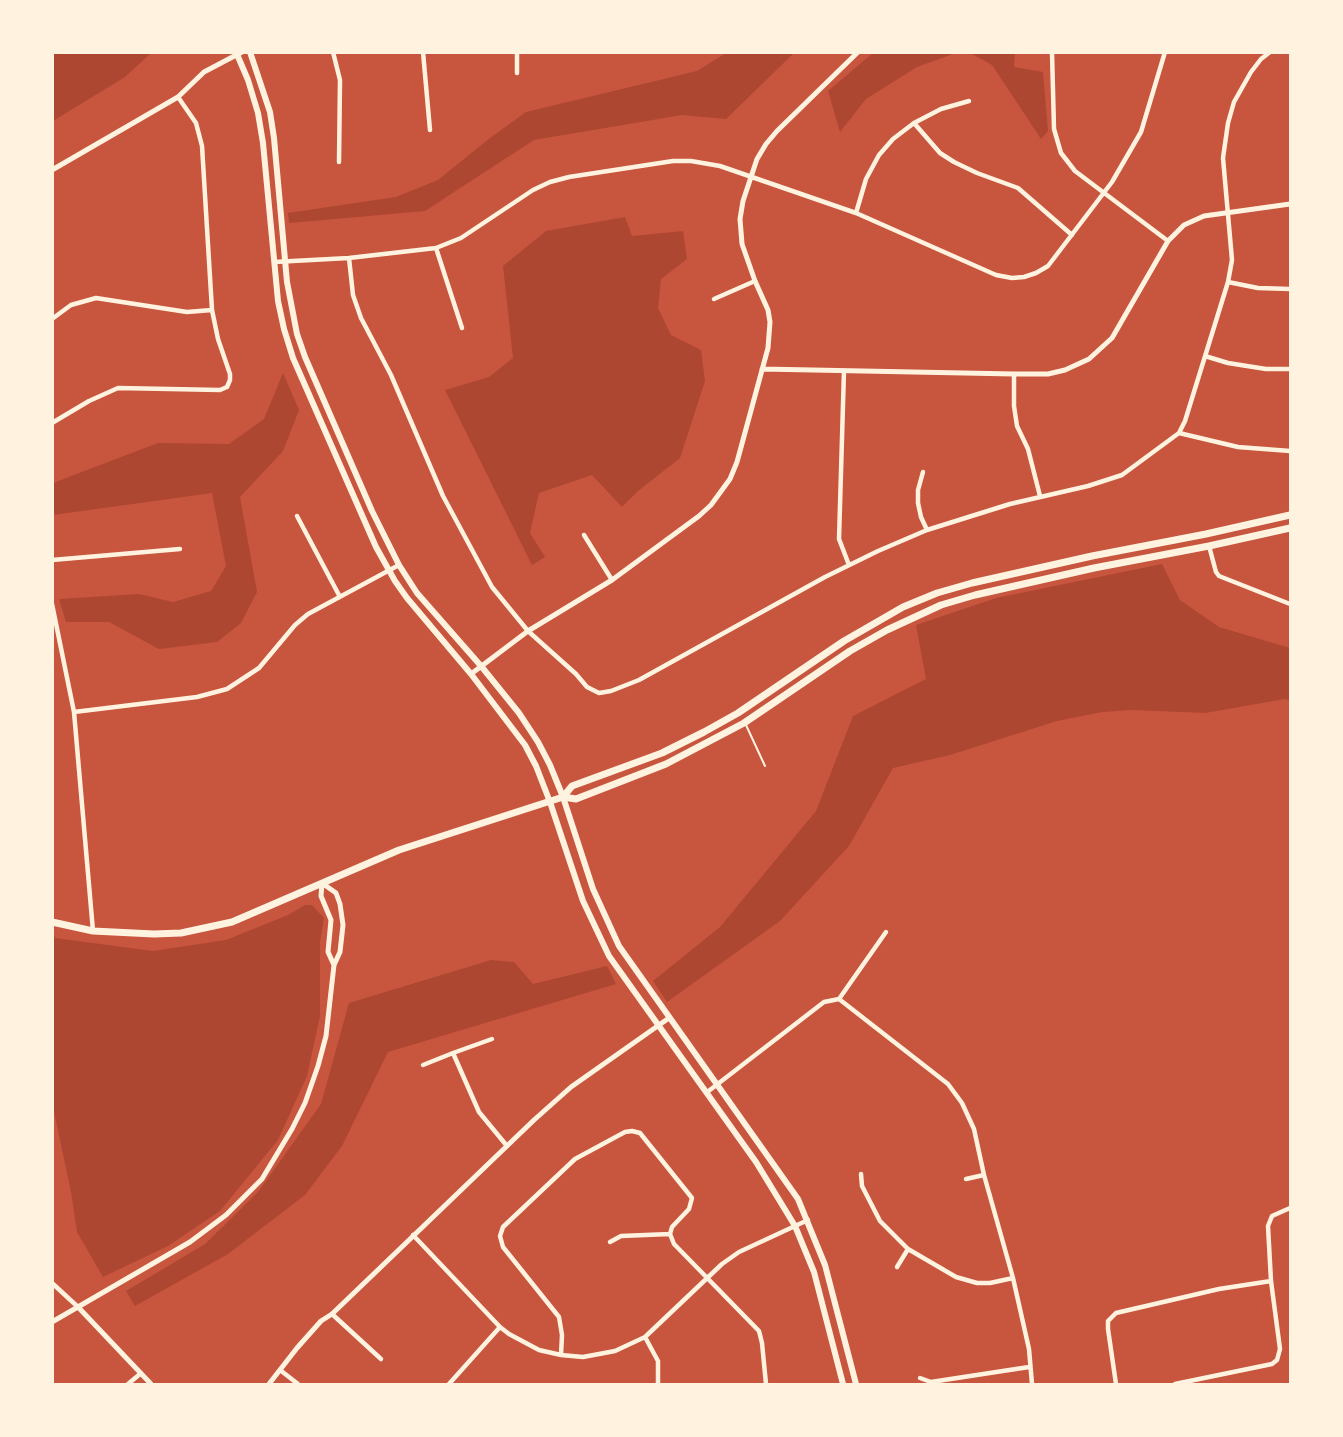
<!DOCTYPE html>
<style>
body{margin:0}
#map{position:relative;width:1343px;height:1437px;overflow:hidden;background:#c8553d;font-family:Ubuntu,sans-serif}
canvas{display:block}
.frame{position:absolute;inset:0;border:54px solid #fff3e0;pointer-events:none}
</style>
<div id="map">
<canvas width="1343" height="1437"></canvas>
<div class="frame"></div>
</div>
<script>
const ctx = document.querySelector('canvas').getContext('2d');
ctx.lineJoin = 'round';
function paint(path, color) { ctx.fillStyle = color; ctx.fill(path, 'evenodd'); }
const poly = rows => new Path2D(rows.map(r => 'M' + r).join(''));
function trace(path, color, width, dash) { ctx.strokeStyle = color; ctx.lineWidth = width; ctx.lineCap = dash ? 'butt' : 'round'; ctx.setLineDash(dash || []); ctx.stroke(path); }
paint(poly([
 [53,52,151,52,151,53,125,77,53,121],
 [726,53,794,53,726,119,682,115,534,140,425,211,289,223,288,213,396,197,438,180,490,138,526,112,697,71],
 [873,53,956,53,917,67,866,99,840,132,828,91],
 [970,53,1015,53,1014,67,1043,72,1048,131,1041,139,992,65],
 [625,217,632,236,683,231,687,259,661,279,658,308,671,335,701,350,705,381,680,458,638,491,622,507,592,475,539,493,530,533,545,557,532,565,445,390,489,377,513,358,503,266,546,231],
 [283,373,299,410,283,451,240,497,257,592,241,623,217,642,159,649,109,622,66,622,59,599,139,594,173,602,211,591,226,566,212,493,53,515,53,483,158,443,229,444,264,419],
 [1162,564,1180,600,1219,627,1290,648,1290,700,1285,699,1205,713,1133,710,1102,712,1057,721,950,755,893,768,849,846,780,921,667,1002,653,981,720,927,816,811,853,716,926,679,916,625,996,598],
 [305,905,312,905,324,918,320,942,320,1016,307,1076,278,1140,220,1211,168,1246,103,1277,77,1232,71,1192,53,1107,53,931,55,938,153,951,226,940,288,915],
 [491,960,514,962,533,984,607,966,616,984,388,1052,342,1146,305,1195,228,1254,135,1306,126,1291,205,1244,258,1192,321,1104,349,1003]
]), '#ae4732');
trace(poly([
 [746,725,765,766]
]), '#fff3e0', 2);
trace(poly([
 [333,52,340,80,339,162],
 [423,52,430,130],
 [517,52,517,73],
 [1052,52,1054,129,1061,153,1075,171,1168,241],
 [914,123,940,153,954,162,977,173,1018,188,1072,235],
 [856,213,866,179,879,155,893,139,914,123,941,109,969,101],
 [436,248,462,328],
 [349,258,353,295,361,318,391,375,443,496,492,587,528,631,576,674,587,687,599,693,611,691,639,680,825,577,878,551,927,530,1010,504,1088,486,1122,475,1179,433,1185,421,1228,282,1232,260,1223,158,1228,123,1234,102,1251,72,1261,59,1270,52],
 [274,262,349,258,436,248,461,238,533,190,550,182,569,177,673,161,691,161,720,166,856,213,996,275,1012,278,1024,277,1036,273,1048,266,1112,182,1141,132,1165,52],
 [1228,282,1258,288,1290,289],
 [714,299,755,281],
 [52,319,71,305,96,298,187,312,212,310],
 [1205,356,1228,363,1266,369,1290,369],
 [844,371,839,539,849,565],
 [1014,374,1014,406,1017,426,1028,449,1040,496],
 [52,423,89,401,118,388,220,390,227,387,230,380,230,374,218,339,212,310,202,146,196,123,178,97],
 [1179,433,1238,447,1290,451],
 [923,472,918,490,918,503,921,517,927,530],
 [297,516,340,597],
 [584,535,612,580],
 [1209,546,1216,572,1219,576,1290,604],
 [52,560,180,549],
 [52,604,74,712,93,931],
 [74,712,197,697,227,689,259,668,295,625,308,614,399,565],
 [839,999,948,1084,962,1103,974,1129,984,1175,1013,1278,1029,1349,1032,1384],
 [492,1039,453,1053,479,1112,507,1146],
 [423,1065,453,1053],
 [706,1093,824,1002,839,999,886,932],
 [861,1174,862,1186,880,1221,908,1249,956,1277,977,1283,990,1283,1013,1278],
 [966,1179,984,1175],
 [670,1234,674,1244,759,1331,762,1343,766,1384],
 [413,1235,500,1327,509,1334,539,1350,561,1355,583,1357,615,1351,645,1337,722,1264,739,1252,808,1220],
 [610,1242,621,1236,670,1234],
 [897,1267,908,1249],
 [52,1283,78,1307],
 [332,1314,381,1359],
 [645,1337,658,1361,658,1384],
 [561,1355,562,1335,559,1317,503,1247,500,1236,503,1227,575,1159,625,1132,632,1131,640,1133,692,1198,689,1209,672,1227,670,1234],
 [280,1370,298,1384],
 [920,1378,931,1382,1029,1367],
 [128,1384,140,1374],
 [449,1384,500,1327],
 [1116,1384,1108,1329,1108,1321,1116,1313,1219,1289,1271,1281],
 [1175,1384,1272,1364,1277,1360,1280,1349,1271,1281,1268,1226,1272,1216,1290,1208]
]), '#fff3e0', 4.5);
trace(poly([
 [52,170,178,97,204,72,242,52],
 [762,369,1014,374,1048,374,1065,370,1089,359,1112,338,1168,241,1184,225,1204,216,1290,204],
 [471,674,528,631,612,580,699,516,711,505,730,479,737,462,768,348,770,322,768,310,755,281,742,244,740,219,743,201,757,159,766,144,777,131,858,52],
 [322,883,321,896,331,920,328,952,334,965],
 [78,1307,151,1384],
 [52,1322,190,1242,226,1215,262,1179,292,1129,305,1103,318,1066,326,1036,334,965,340,952,343,925,340,904,336,893,322,883],
 [269,1384,297,1348,321,1321,332,1314,534,1120,571,1087,669,1018]
]), '#fff3e0', 5);
trace(poly([
 [236,52,248,80,258,113,263,143,278,301,284,329,293,358,376,547,395,581,407,598,471,674,525,745,536,766,550,802,583,901,609,956,756,1162,795,1226,814,1272,843,1384],
 [250,52,270,112,274,138,287,282,297,334,305,357,372,511,399,565,417,593,481,666,519,713,538,742,550,765,563,797,593,889,619,946,798,1199,825,1265,856,1384]
]), '#fff3e0', 6);
trace(poly([
 [563,797,572,786,662,753,704,732,738,713,844,641,903,607,937,593,972,583,1092,556,1206,534,1290,515],
 [52,922,93,931,154,934,181,933,232,922,399,850,563,797,576,799,666,764,744,723,850,651,887,630,941,605,975,595,1094,568,1209,546,1290,528]
]), '#fff3e0', 7);
</script>
